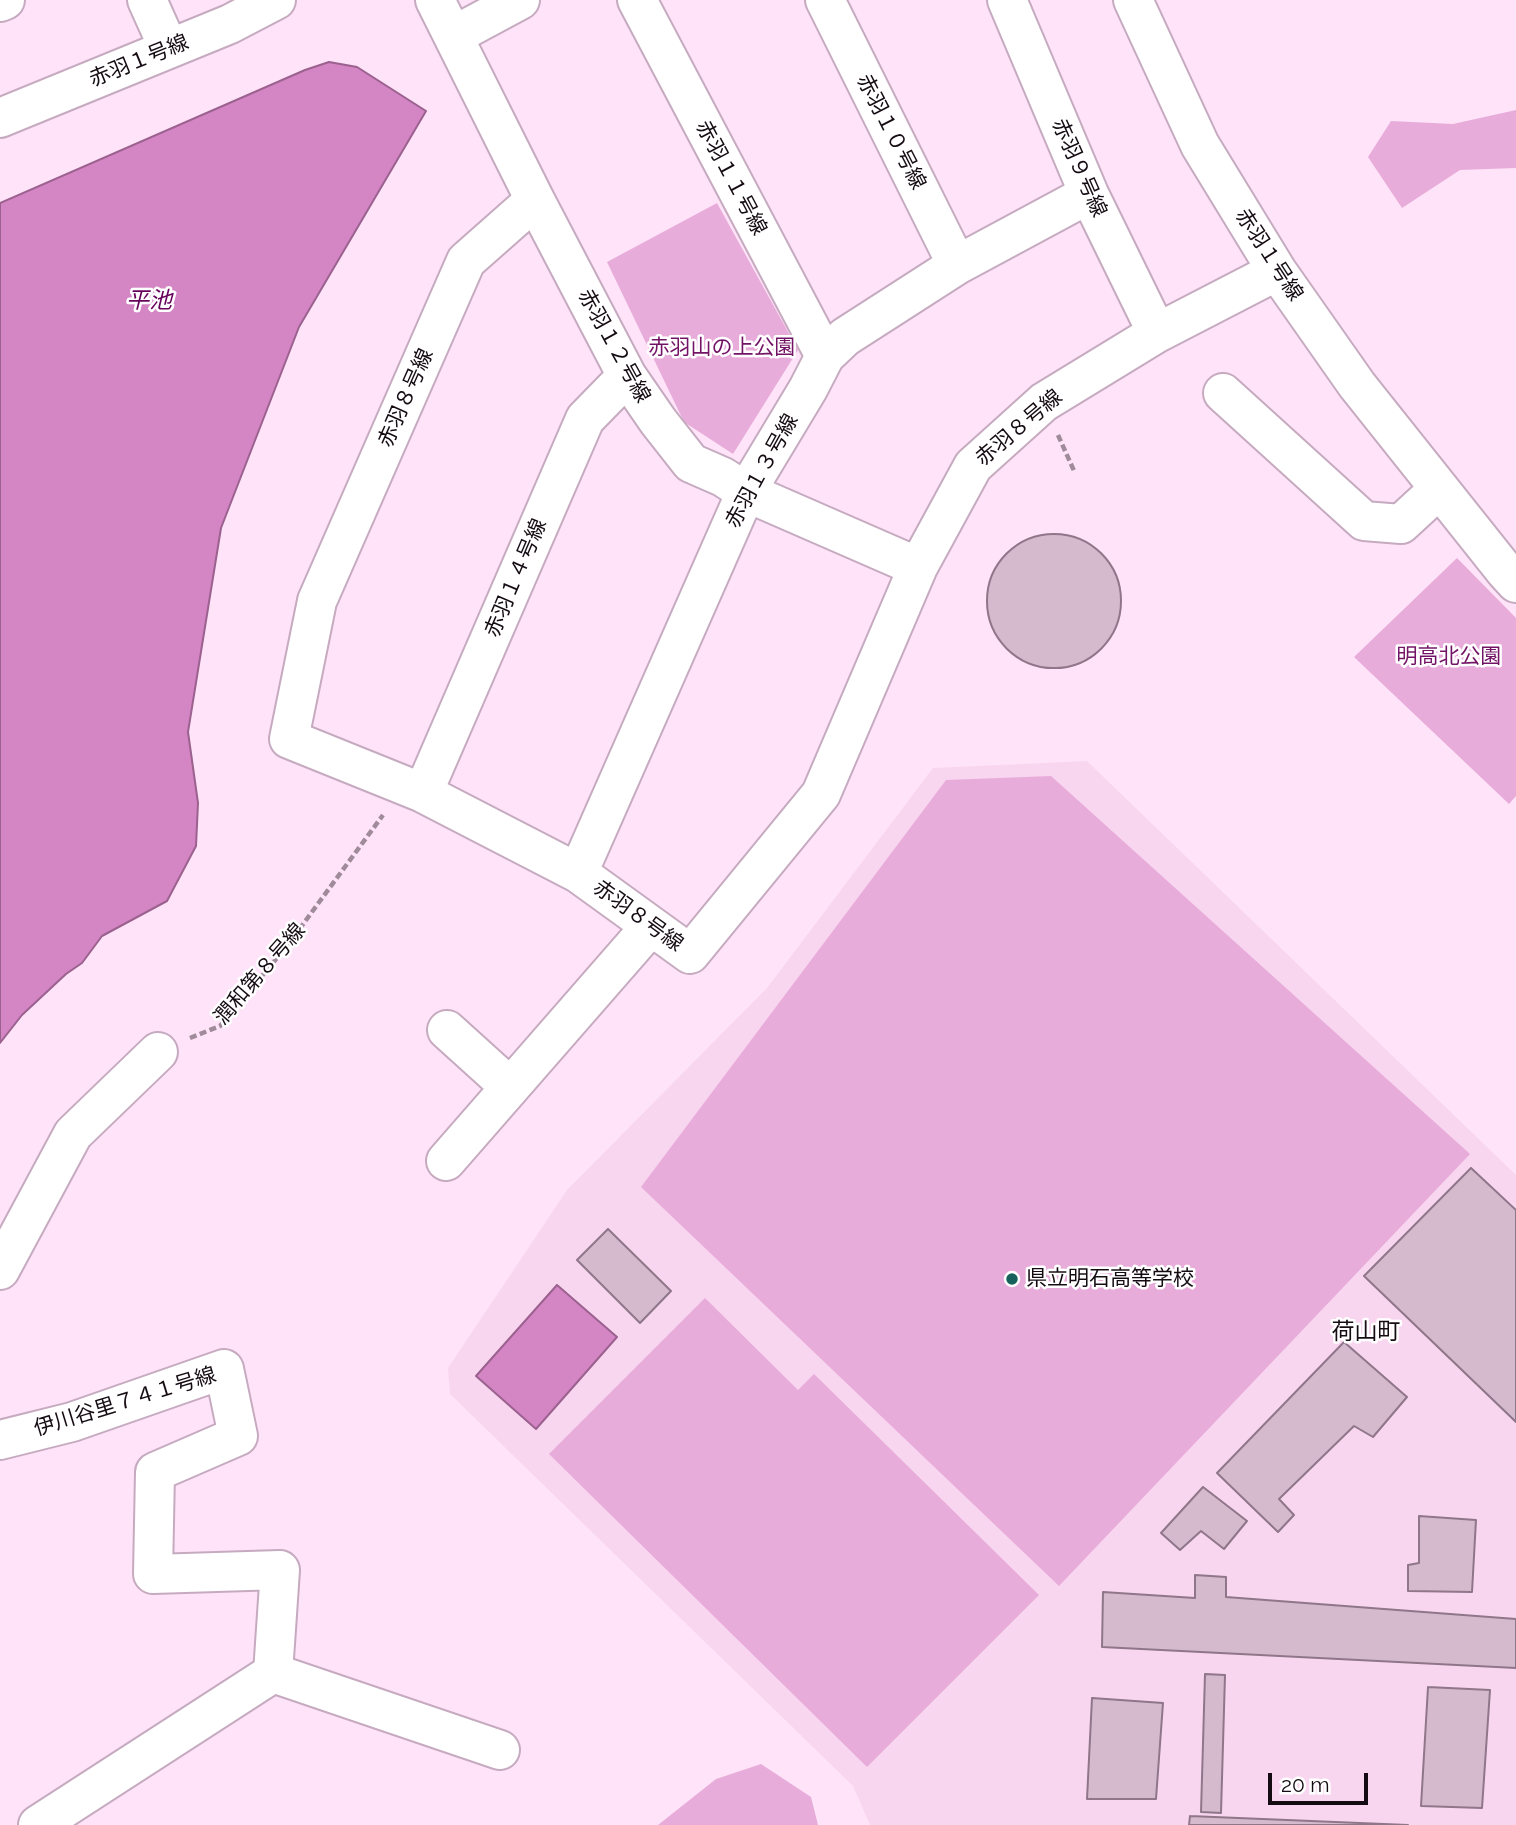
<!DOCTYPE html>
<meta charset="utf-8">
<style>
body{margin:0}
#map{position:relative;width:1516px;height:1825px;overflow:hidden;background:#ffe3f8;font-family:Raleway,sans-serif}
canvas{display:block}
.scale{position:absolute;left:1268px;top:1773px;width:100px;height:32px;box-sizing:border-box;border:4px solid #150c13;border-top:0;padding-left:9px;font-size:21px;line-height:24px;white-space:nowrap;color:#150c13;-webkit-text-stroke:5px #fff;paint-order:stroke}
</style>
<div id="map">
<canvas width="1516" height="1825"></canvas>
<div class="scale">20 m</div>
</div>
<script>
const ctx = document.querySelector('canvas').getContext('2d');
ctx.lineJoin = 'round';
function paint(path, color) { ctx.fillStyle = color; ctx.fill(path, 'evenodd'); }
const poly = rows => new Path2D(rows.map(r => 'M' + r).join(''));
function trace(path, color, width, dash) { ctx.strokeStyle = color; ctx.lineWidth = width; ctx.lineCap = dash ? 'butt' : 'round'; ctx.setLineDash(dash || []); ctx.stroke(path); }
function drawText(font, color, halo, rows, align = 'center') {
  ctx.font = font + ' Raleway,"Noto Sans JP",sans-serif'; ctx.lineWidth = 5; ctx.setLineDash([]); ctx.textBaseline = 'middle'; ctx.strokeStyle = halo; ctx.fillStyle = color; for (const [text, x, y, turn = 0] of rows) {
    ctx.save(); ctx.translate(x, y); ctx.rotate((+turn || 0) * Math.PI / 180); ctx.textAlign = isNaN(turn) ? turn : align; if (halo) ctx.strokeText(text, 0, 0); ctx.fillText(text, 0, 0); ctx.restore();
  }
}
paint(poly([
 [1087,761,1516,1175,1516,1825,870,1825,853,1786,450,1394,448,1368,567,1190,767,988,933,768]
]), '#f9d6f0');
paint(poly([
 [1516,110,1516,168,1460,170,1402,208,1368,157,1391,121,1453,124],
 [717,203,798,350,733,454,684,422,607,262],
 [1457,558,1516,618,1516,796,1509,804,1354,657],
 [1051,776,1470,1154,1059,1586,641,1187,946,780],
 [705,1298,798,1390,814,1374,1039,1595,867,1767,549,1454],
 [761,1764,811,1797,818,1825,658,1825,716,1779]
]), '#e8acdb');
const water = poly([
 [329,62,357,67,426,111,299,327,221,528,188,732,198,803,196,846,167,901,102,936,82,963,66,974,22,1015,0,1043,0,203,305,70,329,62],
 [557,1285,617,1337,536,1429,476,1376,557,1285]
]);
paint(water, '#d485c4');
trace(water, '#9b618f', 2);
const building = poly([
 '987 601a67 67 0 1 1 134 0a67 67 0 1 1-134 0Z',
 [1471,1168,1516,1210,1516,1422,1364,1276,1471,1168],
 [608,1229,671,1291,640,1323,577,1260,608,1229],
 [1344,1342,1407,1397,1373,1437,1354,1426,1279,1499,1294,1515,1278,1532,1217,1473,1344,1342],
 [1203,1487,1247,1521,1224,1549,1201,1531,1180,1550,1161,1533,1203,1487],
 [1419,1516,1476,1520,1472,1592,1408,1591,1408,1565,1419,1563,1419,1516],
 [1195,1575,1226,1577,1226,1597,1516,1619,1516,1668,1102,1647,1103,1592,1195,1598,1195,1575],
 [1205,1674,1225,1675,1221,1813,1201,1812,1205,1674],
 [1428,1687,1490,1690,1482,1808,1421,1806,1428,1687],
 [1092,1698,1163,1703,1156,1799,1087,1799,1092,1698],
 [1190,1816,1408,1825,1189,1825,1190,1816]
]);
paint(building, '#d5bace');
trace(building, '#8f7689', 2);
const minor = poly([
 [147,0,169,49],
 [435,0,535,200,627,376,658,421,691,463,723,477,746,492,918,567],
 [637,0,825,356],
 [825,0,957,265],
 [1007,0,1089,194,1157,333],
 [1133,0,1200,145,1277,271,1357,385,1505,571,1516,583],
 [0,2,5,0],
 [453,36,520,0],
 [0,118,230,24,276,0],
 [535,200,466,261,317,601,289,739,423,793,578,873,690,954,821,794,918,567,973,466,1044,402,1157,333,1277,271],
 [1223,393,1364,521,1401,524,1439,489],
 [423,793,585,419,627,376],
 [578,873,746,492,808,389,825,356,845,337,957,265,1089,194],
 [447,1030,510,1087],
 [446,1161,651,926],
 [0,1270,73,1134,158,1052],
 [0,1440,72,1422,224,1369,238,1436,155,1472,153,1574,280,1570,273,1673],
 [273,1673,500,1750],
 [38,1825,273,1673]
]);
trace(minor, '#c6abc0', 42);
trace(poly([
 [1058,435,1075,473],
 [190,1038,220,1026,287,946,383,815]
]), '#9f8b9a', 4.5, [7, 3.5]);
trace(minor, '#fff', 38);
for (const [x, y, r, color] of [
 [1012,1279,7,"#16625a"]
]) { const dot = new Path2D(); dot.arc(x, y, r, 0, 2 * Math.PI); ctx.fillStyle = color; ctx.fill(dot); trace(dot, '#fff', 2.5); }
drawText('21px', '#150c13', '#fff', [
 ["赤羽１号線",139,61,-22],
 ["赤羽１０号線",891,132,63],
 ["赤羽９号線",1079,168,66],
 ["赤羽１１号線",731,178,62],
 ["赤羽１号線",1269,255,57],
 ["赤羽１２号線",614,346,61],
 ["赤羽８号線",406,398,-66],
 ["赤羽８号線",1019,428,-40],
 ["赤羽１３号線",762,471,-61],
 ["赤羽１４号線",516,578,-67],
 ["赤羽８号線",638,916,36],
 ["潤和第８号線",260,974,-49],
 ["伊川谷里７４１号線",125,1402,-17]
]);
drawText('21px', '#721365', '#fff', [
 ["赤羽山の上公園",722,348],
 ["明高北公園",1449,657]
]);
drawText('21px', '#150c13', '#fff', [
 ["県立明石高等学校",1026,1279]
], 'left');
drawText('italic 23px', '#67025a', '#fff', [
 ["平池",149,301]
]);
drawText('23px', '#150c13', '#fff', [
 ["荷山町",1366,1332]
]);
</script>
